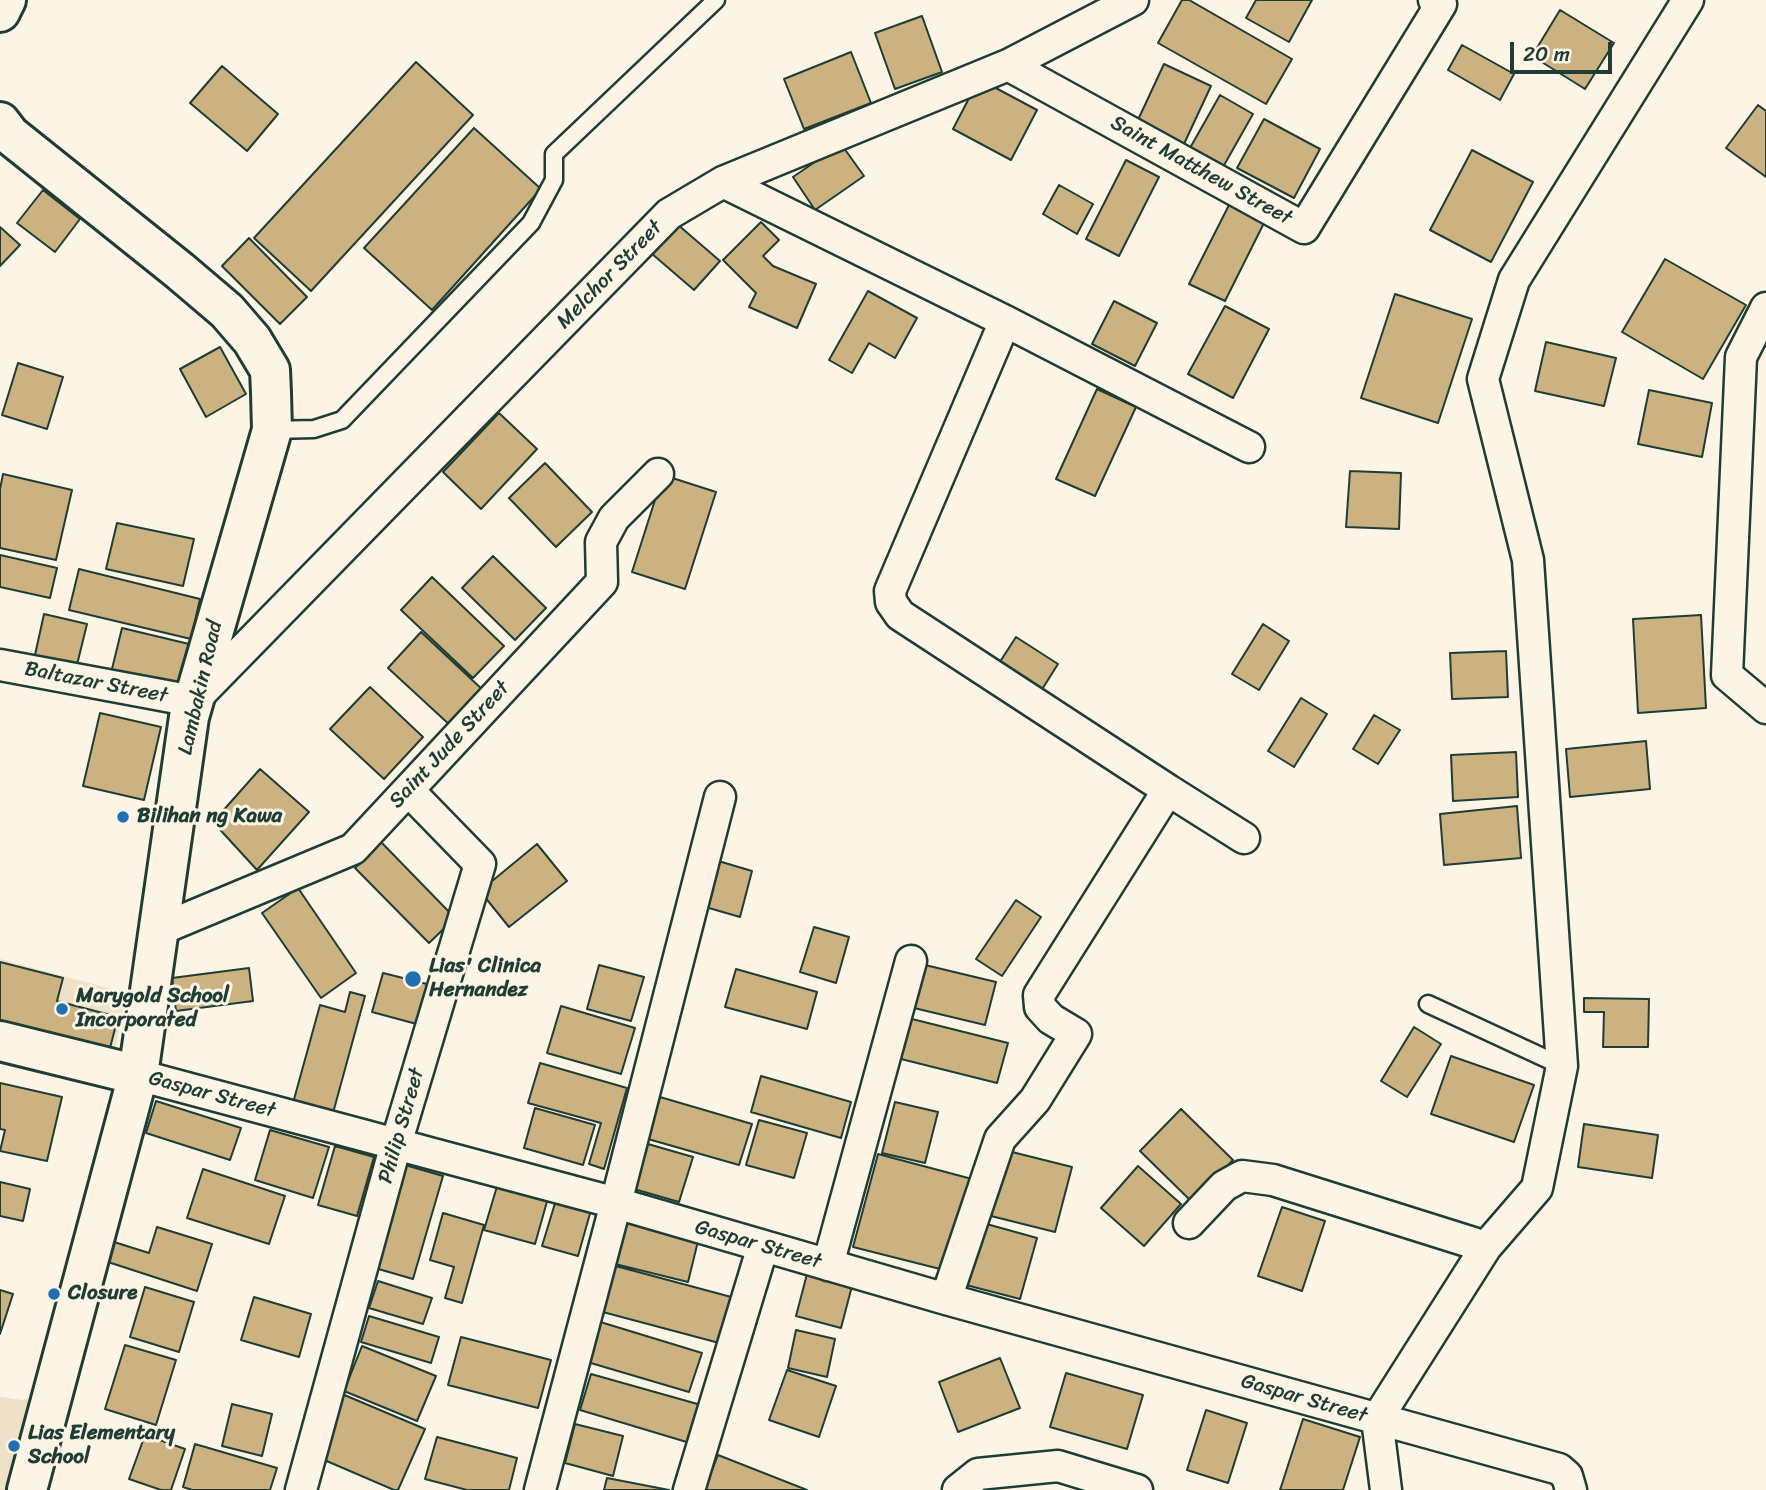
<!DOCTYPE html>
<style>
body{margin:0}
#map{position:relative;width:1766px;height:1490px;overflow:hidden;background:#fcf5e5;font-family:Sriracha,sans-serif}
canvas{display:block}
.scale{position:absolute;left:1510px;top:42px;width:102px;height:32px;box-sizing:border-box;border:4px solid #1f3d34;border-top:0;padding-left:9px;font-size:21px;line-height:24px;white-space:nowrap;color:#1f3d34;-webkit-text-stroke:5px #fcf5e5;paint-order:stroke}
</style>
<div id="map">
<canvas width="1766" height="1490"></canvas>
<div class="scale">20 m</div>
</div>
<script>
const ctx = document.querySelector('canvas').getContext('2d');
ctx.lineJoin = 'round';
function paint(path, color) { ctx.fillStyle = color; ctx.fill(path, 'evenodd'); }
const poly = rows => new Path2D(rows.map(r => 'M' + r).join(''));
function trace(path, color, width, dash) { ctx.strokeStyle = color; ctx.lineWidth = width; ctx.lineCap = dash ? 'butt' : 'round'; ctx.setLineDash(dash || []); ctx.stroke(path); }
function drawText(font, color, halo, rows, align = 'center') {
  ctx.font = font + ' Sriracha,sans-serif'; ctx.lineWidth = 6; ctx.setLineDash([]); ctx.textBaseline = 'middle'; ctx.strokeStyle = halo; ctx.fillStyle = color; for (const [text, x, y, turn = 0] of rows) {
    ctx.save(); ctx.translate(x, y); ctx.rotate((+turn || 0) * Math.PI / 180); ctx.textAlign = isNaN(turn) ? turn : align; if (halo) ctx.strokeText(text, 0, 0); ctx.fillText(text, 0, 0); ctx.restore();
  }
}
paint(poly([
 [0,959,126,993,115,1051,0,1025],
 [0,1397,39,1402,15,1490,0,1490]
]), '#eee1c7');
const building = poly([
 [1182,0,1189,0,1292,59,1266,104,1158,43,1182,0],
 [1256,0,1312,0,1289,42,1246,18,1256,0],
 [1560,10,1614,43,1585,89,1532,56,1560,10],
 [922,16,942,72,895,89,875,33,922,16],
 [1462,45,1514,74,1500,100,1448,70,1462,45],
 [851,52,871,103,804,129,784,79,851,52],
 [416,62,473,115,311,291,254,238,416,62],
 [1164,64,1211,86,1184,144,1137,122,1164,64],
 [222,66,278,114,247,151,190,103,222,66],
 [979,79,1037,110,1011,160,953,129,979,79],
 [1220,95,1253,114,1223,167,1190,148,1220,95],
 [1758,105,1766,111,1766,177,1726,148,1758,105],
 [1264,119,1320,149,1294,198,1237,168,1264,119],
 [474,128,541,189,432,310,364,248,474,128],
 [841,144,864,176,815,210,793,177,841,144],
 [1472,150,1533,182,1491,262,1430,230,1472,150],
 [1126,160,1159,177,1119,256,1086,239,1126,160],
 [1059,185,1093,204,1077,234,1043,214,1059,185],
 [43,190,80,219,55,252,17,223,43,190],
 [1229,205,1264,223,1225,301,1189,284,1229,205],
 [761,222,779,240,763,256,773,266,816,284,797,328,749,307,756,293,723,260,761,222],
 [677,224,720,261,694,290,651,253,677,224],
 [0,227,20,245,0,266,0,227],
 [249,238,307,297,280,324,222,266,249,238],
 [1665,259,1746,305,1703,379,1622,332,1665,259],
 [868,291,917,318,895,358,869,343,852,373,829,360,868,291],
 [1395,294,1472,319,1438,423,1361,398,1395,294],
 [1114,301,1157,323,1135,366,1092,344,1114,301],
 [1225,306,1269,329,1233,398,1188,374,1225,306],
 [1546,342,1616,358,1604,406,1535,391,1546,342],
 [220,347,246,394,206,417,180,369,220,347],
 [18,363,63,377,47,429,2,415,18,363],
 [1097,389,1136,407,1095,496,1056,479,1097,389],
 [1649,390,1712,403,1702,457,1638,444,1649,390],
 [499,413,537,449,481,509,443,472,499,413],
 [545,463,592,512,556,547,509,498,545,463],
 [1350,471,1401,473,1399,529,1346,527,1350,471],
 [3,474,72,490,56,560,0,548,0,489,3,474],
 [663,475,716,492,685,589,632,572,663,475],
 [117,523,194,539,183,586,106,569,117,523],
 [0,555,57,568,50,598,0,587,0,555],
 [493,556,546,608,515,640,462,588,493,556],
 [79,569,200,599,191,639,69,610,79,569],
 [432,577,504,646,473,678,401,610,432,577],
 [44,614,87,624,75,673,33,664,44,614],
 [1701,615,1706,708,1638,713,1633,619,1701,615],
 [1263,624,1289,641,1259,690,1232,674,1263,624],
 [122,628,189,644,178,689,111,673,122,628],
 [421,632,485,692,452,727,388,668,421,632],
 [1016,637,1058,664,1036,699,994,671,1016,637],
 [1506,651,1508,697,1452,699,1450,653,1506,651],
 [370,687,423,737,384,779,330,729,370,687],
 [1301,698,1327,714,1294,767,1268,751,1301,698],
 [100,713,161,727,144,800,83,786,100,713],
 [1374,715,1400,730,1378,764,1353,749,1374,715],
 [1646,741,1650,789,1570,797,1566,749,1646,741],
 [1516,752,1518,797,1453,801,1451,755,1516,752],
 [260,769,309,812,257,870,213,822,260,769],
 [1517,806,1521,858,1444,865,1440,814,1517,806],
 [381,842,455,918,429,943,355,868,381,842],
 [537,844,567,881,509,927,480,891,537,844],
 [715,860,752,871,740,917,702,906,715,860],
 [298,888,356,973,321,998,262,913,298,888],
 [1016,900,1041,917,1002,976,976,959,1016,900],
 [814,927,849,937,836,983,800,972,814,927],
 [0,962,63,978,57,1001,118,1017,110,1048,0,1020,0,962],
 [599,965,644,977,631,1021,587,1009,599,965],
 [925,965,996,982,985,1025,914,1008,925,965],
 [249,968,253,1001,176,1011,172,978,249,968],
 [736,969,817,992,807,1029,725,1007,736,969],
 [383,973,435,986,424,1026,372,1012,383,973],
 [350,992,365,996,333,1113,293,1103,320,1005,345,1012,350,992],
 [1584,998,1649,999,1648,1047,1603,1047,1604,1012,1584,1012,1584,998],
 [561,1006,635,1028,621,1074,547,1053,561,1006],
 [912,1019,1008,1043,997,1083,901,1059,912,1019],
 [1414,1027,1441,1044,1407,1097,1381,1081,1414,1027],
 [1451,1056,1534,1085,1514,1142,1431,1114,1451,1056],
 [540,1063,627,1088,604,1169,589,1164,601,1123,528,1103,540,1063],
 [761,1076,851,1102,841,1138,751,1112,761,1076],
 [0,1083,62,1097,47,1161,0,1151,5,1130,0,1129,0,1083],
 [660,1097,752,1124,739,1165,648,1139,660,1097],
 [156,1101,241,1128,230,1160,146,1133,156,1101],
 [895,1102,938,1112,925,1163,882,1153,895,1102],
 [535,1108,595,1125,583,1165,524,1148,535,1108],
 [1181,1109,1233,1160,1192,1202,1140,1151,1181,1109],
 [759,1120,807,1133,794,1178,746,1165,759,1120],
 [1584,1124,1658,1135,1652,1178,1578,1167,1584,1124],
 [270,1130,329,1147,313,1198,255,1180,270,1130],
 [648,1144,693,1157,679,1202,634,1189,648,1144],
 [335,1146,374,1157,357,1216,318,1205,335,1146],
 [1008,1151,1072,1167,1055,1232,991,1216,1008,1151],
 [878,1154,972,1179,948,1271,853,1247,878,1154],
 [405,1165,443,1176,413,1279,375,1268,405,1165],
 [1138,1166,1181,1204,1144,1246,1101,1208,1138,1166],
 [203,1169,285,1196,269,1244,187,1218,203,1169],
 [0,1182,30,1189,23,1221,0,1216,0,1182],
 [498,1183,548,1198,535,1244,484,1230,498,1183],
 [556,1200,591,1210,578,1256,542,1246,556,1200],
 [1282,1207,1325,1221,1302,1291,1258,1276,1282,1207],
 [443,1213,484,1225,462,1303,445,1298,454,1267,430,1260,443,1213],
 [628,1215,700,1233,688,1282,615,1264,628,1215],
 [983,1223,1037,1238,1020,1299,966,1285,983,1223],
 [157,1227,212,1244,197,1291,108,1262,114,1242,149,1253,157,1227],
 [612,1265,735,1298,723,1344,599,1311,612,1265],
 [807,1274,852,1286,841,1328,796,1316,807,1274],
 [378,1281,432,1298,423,1324,369,1308,378,1281],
 [145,1287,194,1302,179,1352,130,1337,145,1287],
 [0,1290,13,1294,0,1334,0,1290],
 [254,1297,311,1314,299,1357,241,1340,254,1297],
 [369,1316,439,1337,431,1363,361,1342,369,1316],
 [597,1321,702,1353,689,1392,584,1361,597,1321],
 [796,1330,835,1339,827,1377,788,1368,796,1330],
 [461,1337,551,1360,538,1408,448,1385,461,1337],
 [125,1345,176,1360,156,1425,105,1409,125,1345],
 [362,1346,436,1376,417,1421,344,1391,362,1346],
 [1000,1358,1020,1408,958,1432,939,1382,1000,1358],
 [787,1370,836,1386,819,1437,769,1420,787,1370],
 [1066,1373,1143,1395,1127,1449,1050,1427,1066,1373],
 [591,1374,701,1405,690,1443,580,1410,591,1374],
 [342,1394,425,1429,398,1490,394,1490,315,1456,342,1394],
 [232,1404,272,1414,262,1456,222,1446,232,1404],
 [1206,1410,1247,1423,1228,1483,1187,1470,1206,1410],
 [1303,1419,1360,1437,1343,1490,1280,1490,1303,1419],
 [575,1424,623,1436,613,1476,565,1463,575,1424],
 [145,1435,185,1449,171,1490,161,1490,129,1479,145,1435],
 [437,1437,517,1458,509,1490,467,1490,425,1479,437,1437],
 [195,1444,277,1468,270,1490,192,1490,183,1487,195,1444],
 [718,1455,807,1490,704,1490,718,1455],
 [607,1478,669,1490,604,1490,607,1478]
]);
paint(building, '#ccb181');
trace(building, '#1f3d34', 2);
const lane = poly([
 [272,430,314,429,342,420,531,223,554,180,554,154,716,0],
 [1428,1004,1562,1066]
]);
const street = poly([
 [1008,65,1304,228,1441,4,1434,0],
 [723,182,1005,321,1249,447],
 [1766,308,1741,357,1727,675,1766,708],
 [0,665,193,701,669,214,723,182,1008,65,1133,0],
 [1168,790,1244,838],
 [159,930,353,849,602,582,601,542,614,518,658,474],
 [138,1075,616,1203,946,1299,1559,1469,1567,1476,1571,1490],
 [1189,1223,1224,1186,1242,1176,1273,1180,1486,1247],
 [828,1265,911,961],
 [946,1299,1000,1139,1035,1100,1076,1034,1051,1019,1040,1007,1039,995,1168,790,900,615,891,602,890,591,1005,321],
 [301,1490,396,1144,480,864,408,790],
 [540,1490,616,1203,720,797],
 [689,1490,763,1246],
 [958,1490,978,1474,1058,1466,1137,1490],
 [1386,1490,1377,1419,1486,1247,1537,1188,1562,1066,1528,560,1483,379,1514,280,1688,0]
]);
const secondary = poly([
 [0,12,6,0],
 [0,122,10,135,180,271,227,311,252,340,270,370,271,393,272,430,189,717,138,1075,27,1490],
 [0,1041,138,1075]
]);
trace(lane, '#1f3d34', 21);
trace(street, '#1f3d34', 35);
trace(secondary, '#1f3d34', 44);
trace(lane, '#fcf5e5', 16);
trace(street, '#fcf5e5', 30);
trace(secondary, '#fcf5e5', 38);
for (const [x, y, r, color] of [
 [123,817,7,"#1f6fb2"],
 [413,979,9,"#1f6fb2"],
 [62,1009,7,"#1f6fb2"],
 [54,1294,7,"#1f6fb2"],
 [14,1446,7,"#1f6fb2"]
]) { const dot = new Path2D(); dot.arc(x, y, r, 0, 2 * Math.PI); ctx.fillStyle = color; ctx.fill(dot); trace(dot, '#fcf5e5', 2.5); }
drawText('21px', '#1f3d34', '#fcf5e5', [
 ["Saint Matthew Street",1201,171,29],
 ["Melchor Street",610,275,-46],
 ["Baltazar Street",96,683,11],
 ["Lambakin Road",201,688,-77],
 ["Saint Jude Street",450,745,-47],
 ["Gaspar Street",212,1095,15],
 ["Philip Street",402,1126,-74],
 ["Gaspar Street",758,1245,16],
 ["Gaspar Street",1304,1399,16]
]);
drawText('bold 21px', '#1f3d34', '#fcf5e5', [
 ["Bilihan ng Kawa",137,817],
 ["Lias' Clinica",429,967],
 ["Hernandez",429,991],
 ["Marygold School",76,997],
 ["Incorporated",76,1021],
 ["Closure",68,1294],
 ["Lias Elementary",28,1434],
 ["School",28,1458]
], 'left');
</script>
